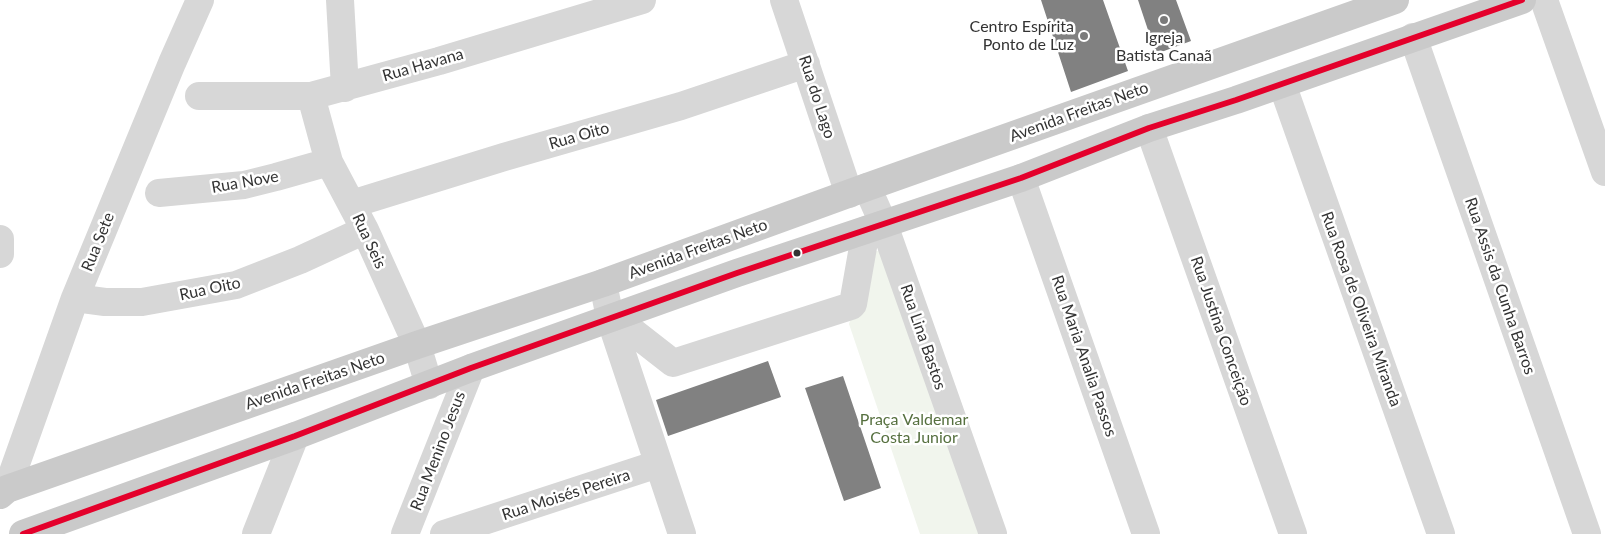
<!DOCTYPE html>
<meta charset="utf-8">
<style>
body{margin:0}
canvas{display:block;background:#fff}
</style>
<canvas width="1605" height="534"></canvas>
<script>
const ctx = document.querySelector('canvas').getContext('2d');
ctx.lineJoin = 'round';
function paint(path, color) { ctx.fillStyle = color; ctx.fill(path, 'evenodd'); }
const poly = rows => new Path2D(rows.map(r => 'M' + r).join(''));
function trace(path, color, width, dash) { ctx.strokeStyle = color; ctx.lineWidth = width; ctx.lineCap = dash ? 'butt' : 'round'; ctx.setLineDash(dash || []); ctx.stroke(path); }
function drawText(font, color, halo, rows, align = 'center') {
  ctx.font = font + ' Lato,sans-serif'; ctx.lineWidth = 5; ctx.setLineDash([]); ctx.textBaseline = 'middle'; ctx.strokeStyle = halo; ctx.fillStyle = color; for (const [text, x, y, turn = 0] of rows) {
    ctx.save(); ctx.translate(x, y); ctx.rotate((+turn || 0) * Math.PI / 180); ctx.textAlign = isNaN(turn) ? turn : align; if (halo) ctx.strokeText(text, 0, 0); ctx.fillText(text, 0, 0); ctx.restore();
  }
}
paint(poly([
 [883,249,979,534,920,534,849,324,871,253]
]), '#f1f5ed');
paint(poly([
 [1041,0,1103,0,1128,71,1071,92],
 [1138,0,1176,0,1191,41,1156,54],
 [768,361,781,397,668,436,656,400],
 [843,376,881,488,844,501,805,388]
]), '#818181');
trace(poly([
 [340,0,345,88],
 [784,0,849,194],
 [1544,0,1605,172],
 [1413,37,1587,534],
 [1282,84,1441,534],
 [199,96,311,96,439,61,642,0],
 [311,96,329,162,365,230,417,345,429,385],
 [1149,128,1293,534],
 [1021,178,1146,534],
 [867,187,884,225,993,534],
 [159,193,244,185,276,177,329,162],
 [352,204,504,157,681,106,806,64],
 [0,239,0,254],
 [603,283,610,318,682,534],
 [75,298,105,302,142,302,236,285,300,260,365,230],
 [614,317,673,363,851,306,853,304,866,230],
 [7,489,75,298,172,63,200,0],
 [256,534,295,436],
 [405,534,471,368],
 [444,534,658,464]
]), '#d7d7d7', 28);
trace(poly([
 [0,495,7,489,417,345,603,283,867,187,1395,0],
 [23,534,295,436,471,368,737,273,1021,178,1149,128,1236,100,1522,0]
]), '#cacaca', 28);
trace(poly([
 [23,534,295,436,471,368,737,273,1021,178,1149,128,1236,100,1522,0]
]), '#e4002b', 6);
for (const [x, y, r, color] of [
 [1164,20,5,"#7a7a7a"],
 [1084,36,5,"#7a7a7a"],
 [797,253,4.5,"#333"]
]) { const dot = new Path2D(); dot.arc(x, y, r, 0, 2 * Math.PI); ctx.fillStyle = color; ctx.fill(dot); trace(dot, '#fff', 2); }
drawText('16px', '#333', '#fff', [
 ["Centro Espírita",1074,27],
 ["Ponto de Luz",1074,45],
 ["Igreja",1164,38,"center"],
 ["Batista Canaã",1164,56,"center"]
], 'right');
drawText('16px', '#333', '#fff', [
 ["Rua Havana",423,65,-16],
 ["Rua do Lago",817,97,72],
 ["Avenida Freitas Neto",1079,112,-20],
 ["Rua Oito",579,136,-16],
 ["Rua Nove",245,182,-10],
 ["Rua Seis",369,241,65],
 ["Rua Sete",98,242,-68],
 ["Avenida Freitas Neto",698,249,-20],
 ["Rua Assis da Cunha Barros",1500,286,71],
 ["Rua Oito",210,289,-12],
 ["Rua Rosa de Oliveira Miranda",1361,309,70],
 ["Rua Justina Conceição",1221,331,71],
 ["Rua Lina Bastos",923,337,71],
 ["Rua Maria Analia Passos",1084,356,71],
 ["Avenida Freitas Neto",315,381,-19],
 ["Rua Menino Jesus",438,451,-69],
 ["Rua Moisés Pereira",566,495,-18]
]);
drawText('16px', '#56703f', '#fff', [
 ["Praça Valdemar",914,420],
 ["Costa Junior",914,438]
]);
</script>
